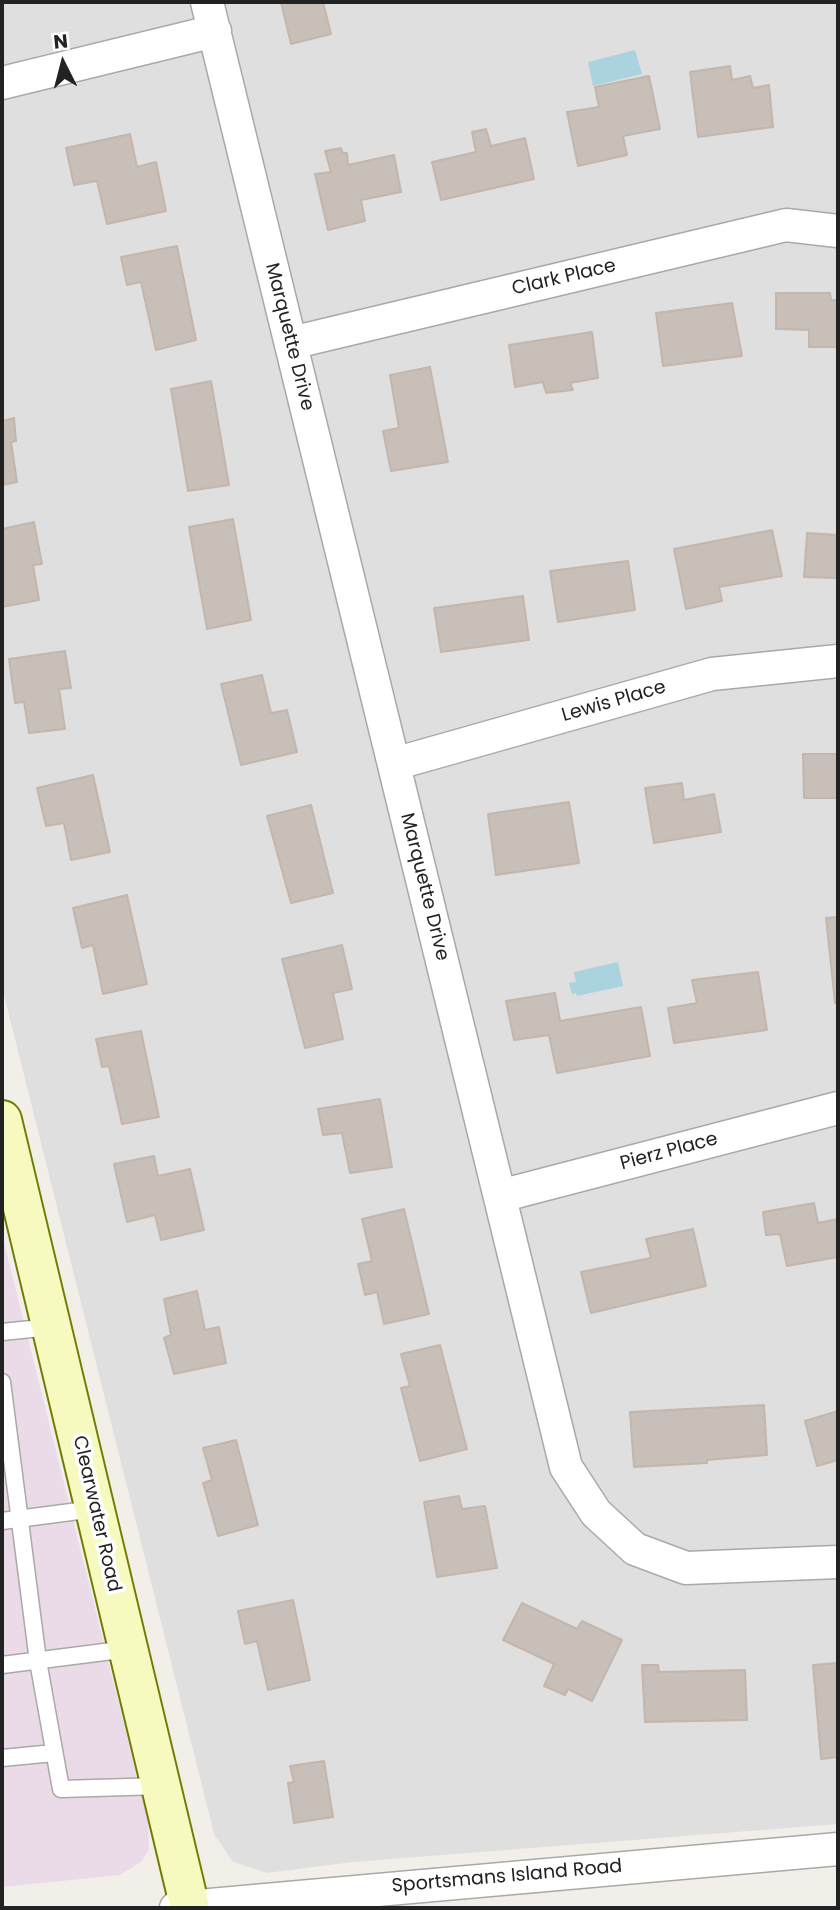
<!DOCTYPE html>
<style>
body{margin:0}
#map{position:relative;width:840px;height:1910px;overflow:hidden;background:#f2efe9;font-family:Poppins,sans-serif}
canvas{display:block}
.frame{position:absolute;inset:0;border:4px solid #222;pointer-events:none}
.north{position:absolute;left:28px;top:28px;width:70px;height:70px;-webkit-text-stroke:5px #fff;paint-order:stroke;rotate:354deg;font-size:19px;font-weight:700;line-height:28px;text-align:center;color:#222}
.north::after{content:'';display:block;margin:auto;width:24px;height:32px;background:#222;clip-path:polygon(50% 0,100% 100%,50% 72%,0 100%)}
</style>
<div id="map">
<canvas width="840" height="1910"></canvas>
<div class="frame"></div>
<div class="north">N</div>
</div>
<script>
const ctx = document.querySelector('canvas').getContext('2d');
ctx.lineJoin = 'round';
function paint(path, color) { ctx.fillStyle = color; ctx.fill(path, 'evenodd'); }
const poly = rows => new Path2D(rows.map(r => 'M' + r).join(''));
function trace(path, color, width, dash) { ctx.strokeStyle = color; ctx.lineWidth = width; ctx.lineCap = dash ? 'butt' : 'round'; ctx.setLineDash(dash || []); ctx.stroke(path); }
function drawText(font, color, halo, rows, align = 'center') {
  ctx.font = font + ' Poppins,sans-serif'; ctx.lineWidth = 7; ctx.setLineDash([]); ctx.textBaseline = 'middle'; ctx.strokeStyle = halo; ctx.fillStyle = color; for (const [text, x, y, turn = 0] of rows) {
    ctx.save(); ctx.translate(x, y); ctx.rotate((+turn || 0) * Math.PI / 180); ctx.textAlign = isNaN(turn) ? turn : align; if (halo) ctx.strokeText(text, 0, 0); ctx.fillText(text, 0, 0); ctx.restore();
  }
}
paint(poly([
 [2,2,838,2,838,1824,353,1862,267,1873,233,1862,214,1834,2,987]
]), '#e0dfdf');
paint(poly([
 [2,1234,148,1821,149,1850,141,1862,120,1875,2,1887]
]), '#ebdbe8');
paint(poly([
 [635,50,642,74,593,86,588,62],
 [618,962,623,986,577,996,576,993,572,994,569,983,576,982,574,972]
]), '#aad3df');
const building = poly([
 [281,2,323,2,331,34,291,44,281,2],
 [730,66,732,80,750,76,753,88,769,85,773,127,698,137,690,72,730,66],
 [649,76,660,129,623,136,627,155,578,166,567,112,599,107,595,87,649,76],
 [486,129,491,146,525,138,534,179,441,200,432,162,476,152,472,132,486,129],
 [130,134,137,167,156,162,166,211,107,224,97,181,74,185,66,148,130,134],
 [341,148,343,153,347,153,348,165,394,155,401,192,361,200,365,221,328,230,315,174,331,172,325,151,341,148],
 [177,246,196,340,156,350,141,282,127,285,121,257,177,246],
 [776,293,830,293,831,300,838,300,838,347,809,347,809,330,776,329,776,293],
 [732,303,742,356,663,366,656,313,732,303],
 [592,332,598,378,570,383,573,390,546,393,543,382,515,387,509,345,592,332],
 [430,367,448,462,391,471,383,431,399,428,390,375,430,367],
 [211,381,229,485,188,491,171,389,211,381],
 [14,418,16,441,11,442,17,482,2,485,2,421,14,418],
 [233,519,251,620,207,629,189,527,233,519],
 [34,522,42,564,33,565,39,600,2,607,2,529,34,522],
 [772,530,782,576,719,587,722,601,686,609,674,549,772,530],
 [807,533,838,535,838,578,804,577,807,533],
 [628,561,635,610,558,622,550,571,628,561],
 [523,596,529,640,441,652,434,608,523,596],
 [65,651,71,688,59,689,65,729,29,733,24,702,15,703,9,659,65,651],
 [262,675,271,713,287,710,297,752,241,765,221,684,262,675],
 [803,754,838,754,838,798,804,798,803,754],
 [93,775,110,852,71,860,64,823,46,826,37,788,93,775],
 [682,783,684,800,714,794,721,832,654,843,645,788,682,783],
 [569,802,579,863,496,875,488,814,569,802],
 [311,805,333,893,291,903,267,816,311,805],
 [127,895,147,984,103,994,93,945,82,948,73,908,127,895],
 [838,917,838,1002,835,1003,826,918,838,917],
 [342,945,352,989,333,993,343,1039,305,1048,282,959,342,945],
 [758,972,767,1030,674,1043,668,1008,697,1003,692,980,758,972],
 [555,993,560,1021,641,1007,650,1056,557,1073,549,1035,514,1040,506,1001,555,993],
 [141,1031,159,1117,122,1124,109,1066,102,1067,96,1039,141,1031],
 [380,1099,392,1167,350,1173,342,1133,323,1135,318,1109,380,1099],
 [154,1156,158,1176,190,1169,204,1230,161,1240,155,1215,127,1222,114,1164,154,1156],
 [814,1203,818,1223,838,1219,838,1257,787,1266,780,1234,766,1235,763,1212,814,1203],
 [404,1209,429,1314,384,1324,377,1292,365,1295,358,1264,372,1261,362,1219,404,1209],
 [693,1229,706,1286,591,1313,581,1272,651,1258,646,1239,693,1229],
 [197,1291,205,1330,219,1327,226,1363,174,1374,164,1338,171,1335,164,1299,197,1291],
 [440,1345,467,1449,420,1461,401,1388,410,1386,401,1354,440,1345],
 [764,1405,767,1455,707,1460,707,1463,634,1467,630,1412,764,1405],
 [838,1411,838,1460,817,1466,805,1421,838,1411],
 [236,1440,258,1525,218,1536,203,1483,212,1480,203,1448,236,1440],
 [459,1496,462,1509,485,1506,497,1568,437,1577,424,1502,459,1496],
 [293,1600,310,1680,268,1690,257,1641,245,1644,238,1611,293,1600],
 [522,1603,577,1629,582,1621,622,1640,592,1701,568,1689,565,1695,544,1686,554,1664,503,1640,522,1603],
 [838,1663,838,1757,821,1759,813,1665,838,1663],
 [642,1665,658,1665,659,1672,745,1670,747,1720,645,1722,642,1665],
 [324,1761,333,1817,294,1823,288,1783,294,1782,290,1766,324,1761]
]);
paint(building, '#c7bfb8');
trace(building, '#c4b6ab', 2);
const lane = poly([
 [2,1332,51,1327],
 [2,1382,38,1661,61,1789,161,1786],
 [2,1521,94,1509],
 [2,1665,128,1649],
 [2,1758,54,1753]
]);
const street = poly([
 [207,2,566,1467,596,1513,635,1549,686,1568,838,1562],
 [2,83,215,31],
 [291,343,786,225,838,231],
 [394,764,712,674,838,661],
 [500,1196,838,1108],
 [176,1908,838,1849]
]);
const secondary = poly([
 [2,1120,190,1908]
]);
trace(lane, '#a9a9a9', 19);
trace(street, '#a9a9a9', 35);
trace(secondary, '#707d05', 42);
trace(lane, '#fff', 16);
trace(street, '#fff', 32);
trace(secondary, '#f7fabf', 38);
drawText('19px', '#222', '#fff', [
 ["Clark Place",564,278,-13],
 ["Marquette Drive",289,337,76],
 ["Lewis Place",614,702,-16],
 ["Marquette Drive",424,887,76],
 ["Pierz Place",669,1152,-15],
 ["Clearwater Road",96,1514,77],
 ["Sportsmans Island Road",507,1877,-5]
]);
</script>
